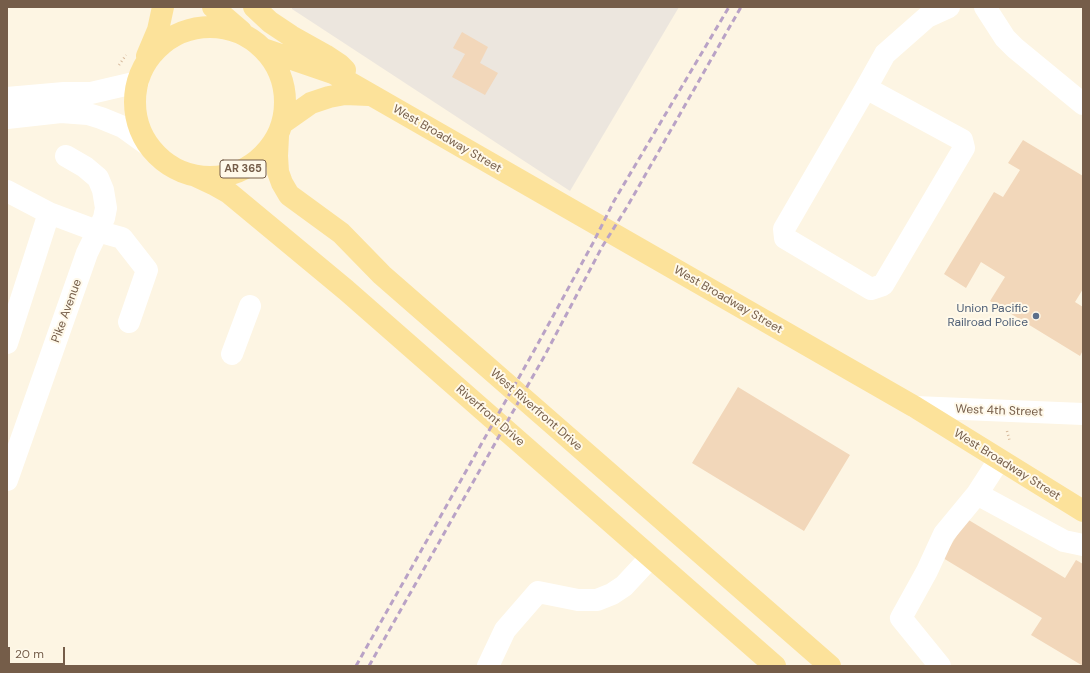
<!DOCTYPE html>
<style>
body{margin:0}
#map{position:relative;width:1090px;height:673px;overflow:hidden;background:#fdf5e3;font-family:"DM Sans",sans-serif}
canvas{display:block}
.frame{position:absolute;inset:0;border:8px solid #755d49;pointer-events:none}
.scale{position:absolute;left:8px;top:647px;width:57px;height:18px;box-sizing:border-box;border:2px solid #755d49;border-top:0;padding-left:5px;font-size:12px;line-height:14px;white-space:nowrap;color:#755d49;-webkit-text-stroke:3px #fff9ea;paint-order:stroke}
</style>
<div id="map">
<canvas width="1090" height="673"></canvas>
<div class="frame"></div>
<div class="scale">20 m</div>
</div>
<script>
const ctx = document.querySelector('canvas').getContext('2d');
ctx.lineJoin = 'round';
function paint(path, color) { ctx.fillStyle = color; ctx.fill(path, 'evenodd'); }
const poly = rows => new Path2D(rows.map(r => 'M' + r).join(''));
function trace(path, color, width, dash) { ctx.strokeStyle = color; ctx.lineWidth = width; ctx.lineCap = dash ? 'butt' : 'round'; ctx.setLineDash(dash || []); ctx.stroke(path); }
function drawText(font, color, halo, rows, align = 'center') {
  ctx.font = font + ' "DM Sans",sans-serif'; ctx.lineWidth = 4; ctx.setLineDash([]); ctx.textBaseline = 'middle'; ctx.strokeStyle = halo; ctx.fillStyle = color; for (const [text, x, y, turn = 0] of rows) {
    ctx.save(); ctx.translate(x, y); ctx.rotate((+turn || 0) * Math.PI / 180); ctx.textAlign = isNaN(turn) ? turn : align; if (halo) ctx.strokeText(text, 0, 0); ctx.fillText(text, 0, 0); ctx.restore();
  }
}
paint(poly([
 [292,7,679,7,570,191,292,9]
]), '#ece6de');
paint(poly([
 [462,32,488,47,480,63,498,73,485,95,452,77,465,54,453,48],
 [1023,140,1083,176,1083,289,1075,302,1083,307,1083,350,1080,356,990,301,1005,277,981,262,966,288,944,274,994,192,1003,197,1020,170,1008,163],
 [738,387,850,455,804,531,692,463],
 [967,519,1065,578,1076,560,1083,564,1083,666,1031,635,1042,618,943,558]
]), '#f2d7ba');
trace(poly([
 [119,65,126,55],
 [1007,431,1010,442]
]), '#d7ba9d', 2.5, [1, 3]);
trace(poly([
 [985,7,1005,38,1015,48,1083,104],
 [866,88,962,140,964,148,883,285,871,289,785,238,784,229,866,88,885,54,927,17,949,7],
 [7,98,64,93,91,93,138,82],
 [7,118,61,112,88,114,101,118,123,127,148,145],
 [7,191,49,213,7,343],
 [49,213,97,231,122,238,147,270,129,322],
 [232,354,250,306],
 [915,407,1083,414],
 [7,480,87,253,104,218,106,208,103,190,98,178,85,167,66,156],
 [977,494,1064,541,1083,545],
 [488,666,505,630,538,592,578,600,597,600,612,594,624,586,651,557],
 [940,666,901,618,927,571,944,534,977,494,999,460]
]), '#fff', 22);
trace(poly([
 [213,7,241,31],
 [254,7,270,22,291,36,325,55,340,65,345,70],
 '135 102a75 75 0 1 1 150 0a75 75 0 1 1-150 0Z',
 [263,49,333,73,915,407,1083,511],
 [147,56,158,30,163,7],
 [284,122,311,103,329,97,345,94,369,95],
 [278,136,277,156,278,172,282,183,289,195,341,233,382,275,830,666],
 [196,176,213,184,229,193,346,290,775,666]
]), '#fce29a', 22);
trace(poly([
 [356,666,535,349,593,243,614,201,729,7],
 [369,666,545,355,602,247,627,207,741,7]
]), '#b9a2c6', 3, [6, 4]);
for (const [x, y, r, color] of [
 [1036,316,4,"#5c6f8a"]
]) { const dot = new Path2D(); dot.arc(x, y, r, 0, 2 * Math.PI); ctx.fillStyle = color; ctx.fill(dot); trace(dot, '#fff9ea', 1.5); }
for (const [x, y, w] of [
 [243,169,46]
]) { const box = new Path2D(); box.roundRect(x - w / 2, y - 9, w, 18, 3); ctx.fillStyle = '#fff9ea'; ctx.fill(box); trace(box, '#755d49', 1); }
drawText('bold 11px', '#755d49', null, [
 ["AR 365",243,169]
]);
drawText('12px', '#755d49', '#fff9ea', [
 ["West Broadway Street",447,139,30],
 ["West Broadway Street",728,300,30],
 ["Pike Avenue",67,311,-70],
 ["West Riverfront Drive",536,410,41],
 ["West 4th Street",999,411,2],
 ["Riverfront Drive",490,416,41],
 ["West Broadway Street",1007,465,32]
]);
drawText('12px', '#4e5e75', '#fff9ea', [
 ["Union Pacific",1028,309],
 ["Railroad Police",1028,323]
], 'right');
</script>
